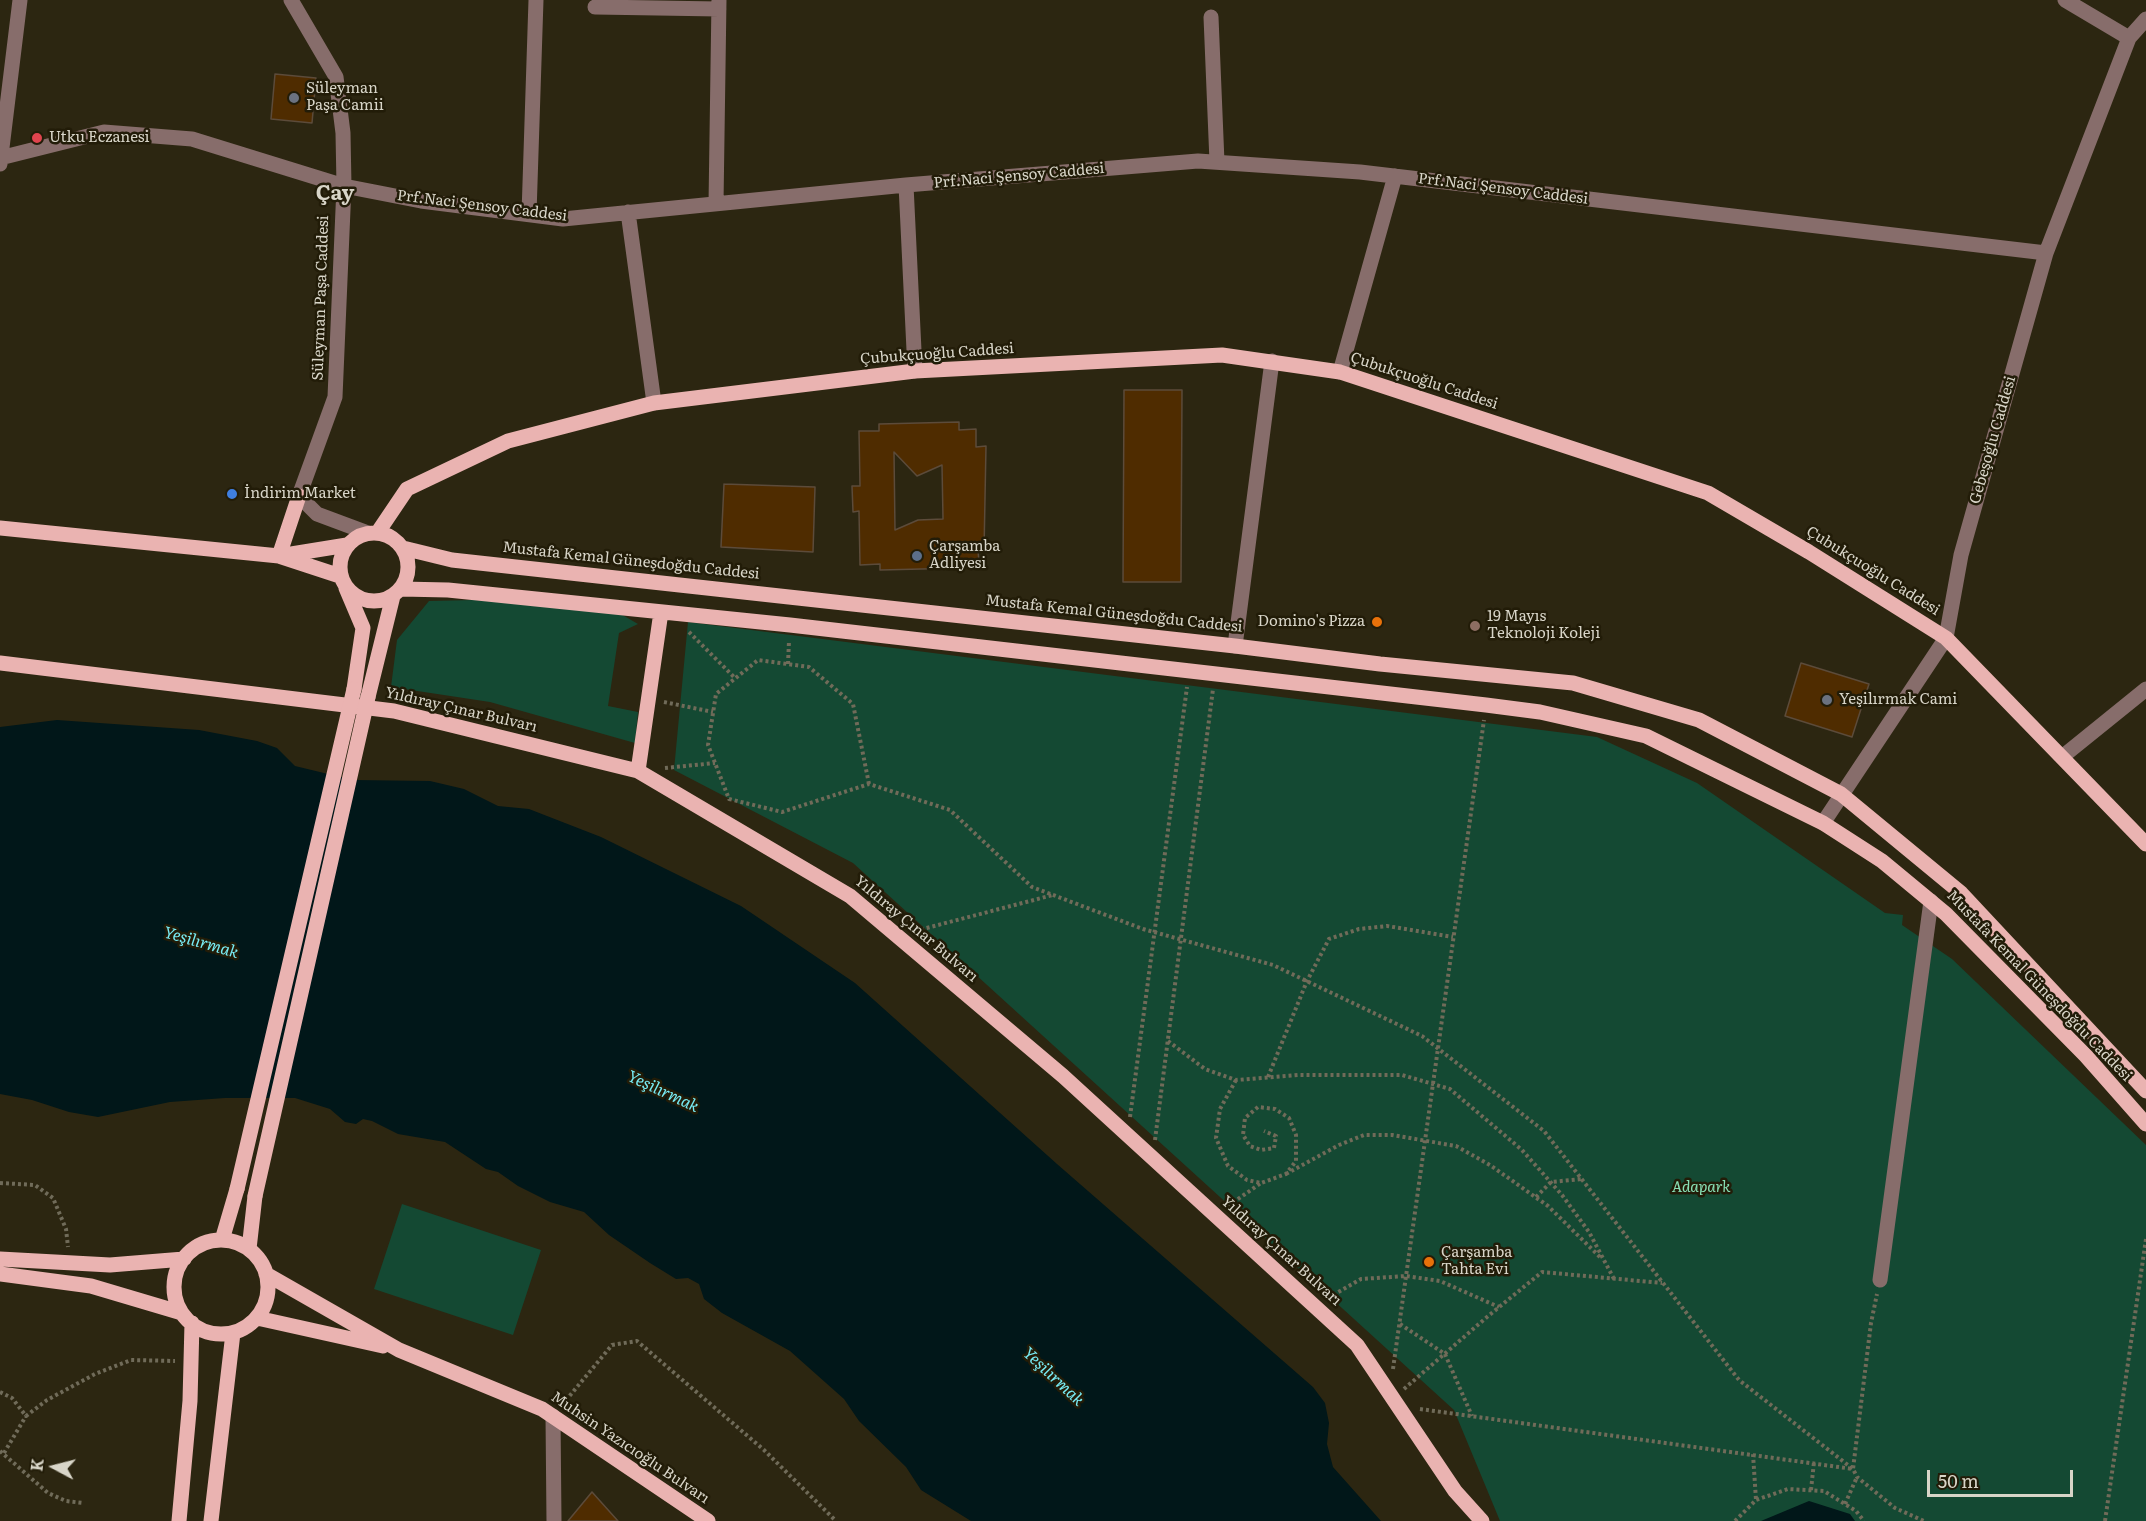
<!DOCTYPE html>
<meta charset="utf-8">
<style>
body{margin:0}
#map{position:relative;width:2146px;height:1521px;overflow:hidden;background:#2c2611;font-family:Literata,serif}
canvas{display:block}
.north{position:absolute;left:24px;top:1437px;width:60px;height:60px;-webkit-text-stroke:4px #221c08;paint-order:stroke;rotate:277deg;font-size:16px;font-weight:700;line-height:24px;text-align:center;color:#d8d5c8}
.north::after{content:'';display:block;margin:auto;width:21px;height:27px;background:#d8d5c8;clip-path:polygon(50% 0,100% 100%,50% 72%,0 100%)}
.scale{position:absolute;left:1927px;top:1470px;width:146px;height:27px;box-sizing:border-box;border:3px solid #d8d5c8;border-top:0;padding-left:8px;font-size:18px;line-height:21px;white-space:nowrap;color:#d8d5c8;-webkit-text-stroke:4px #221c08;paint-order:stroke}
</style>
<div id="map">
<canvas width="2146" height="1521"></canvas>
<div class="north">K</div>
<div class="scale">50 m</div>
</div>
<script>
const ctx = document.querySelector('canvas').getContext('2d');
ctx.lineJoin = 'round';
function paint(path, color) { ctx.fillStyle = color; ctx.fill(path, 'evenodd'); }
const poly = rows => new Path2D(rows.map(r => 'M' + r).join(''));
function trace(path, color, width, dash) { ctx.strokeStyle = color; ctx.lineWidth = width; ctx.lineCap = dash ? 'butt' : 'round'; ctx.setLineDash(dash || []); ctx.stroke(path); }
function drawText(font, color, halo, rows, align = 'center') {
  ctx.font = font + ' Literata,serif'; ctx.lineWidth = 5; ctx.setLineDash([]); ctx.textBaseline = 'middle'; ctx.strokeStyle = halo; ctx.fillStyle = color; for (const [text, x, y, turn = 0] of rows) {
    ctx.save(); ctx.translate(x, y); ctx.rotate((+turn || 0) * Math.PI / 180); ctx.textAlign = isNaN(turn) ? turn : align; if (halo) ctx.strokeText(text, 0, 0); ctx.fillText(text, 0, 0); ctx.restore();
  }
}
paint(poly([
 [475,600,619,613,638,624,619,633,608,706,638,712,635,743,490,702,391,687,397,640,429,601],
 [688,622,1597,737,1697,783,1885,913,1903,915,1902,925,1952,959,2146,1145,2146,1521,1500,1521,1454,1410,853,863,674,770],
 [402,1204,541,1250,513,1335,374,1289]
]), '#144933');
paint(poly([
 [57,720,199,730,257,741,277,748,295,766,353,780,430,781,464,789,498,806,529,809,601,837,741,906,855,983,1057,1164,1313,1387,1325,1403,1329,1423,1327,1444,1333,1467,1381,1521,971,1521,921,1490,906,1467,859,1421,844,1399,790,1351,722,1313,704,1299,699,1284,688,1278,676,1279,650,1263,609,1235,584,1212,550,1202,518,1186,498,1172,486,1169,445,1142,398,1134,372,1121,363,1119,356,1124,345,1122,330,1109,295,1098,225,1098,170,1102,98,1117,69,1112,32,1100,0,1094,0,727],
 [1809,1501,1850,1514,1855,1521,1761,1521]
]), '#011719');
const building = poly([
 [275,74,316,78,312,123,271,119,275,74],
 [1124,390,1182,390,1181,582,1123,582,1124,390],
 [959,422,959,430,976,429,976,447,986,446,984,551,978,551,979,562,963,562,963,568,880,570,880,564,860,565,859,511,853,512,852,486,860,486,859,431,879,431,879,424,959,422],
 [894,452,917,476,942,465,943,519,918,520,895,530,894,452],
 [724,484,815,487,813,552,721,547,724,484],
 [1801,663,1869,684,1852,737,1785,716,1801,663],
 [592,1492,618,1521,568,1521,592,1492]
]);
paint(building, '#4f2c00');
trace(building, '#5c4b3a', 1.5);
trace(poly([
 [689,632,735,678],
 [788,664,789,641],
 [664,702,713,712],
 [665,768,715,763],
 [869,784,853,704,809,667,758,660,716,694,708,745,729,799,782,812,869,784,950,810,1032,887,1143,929,1273,965,1422,1036,1544,1131,1739,1380,1853,1469,1857,1477,1895,1508,1924,1521],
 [915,931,1053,895],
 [1168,1041,1205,1069,1236,1080,1299,1075,1402,1075,1450,1089,1522,1150,1562,1195,1589,1232,1614,1279],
 [1268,1077,1307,981,1329,939,1359,929,1387,926,1453,937],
 [1236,1080,1220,1109,1216,1138,1228,1166,1247,1180,1261,1183,1286,1174,1296,1161,1296,1135,1289,1118,1275,1109,1258,1107,1245,1118,1243,1135,1250,1146,1261,1150,1274,1148,1276,1136,1264,1131],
 [1130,1117,1187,687],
 [1155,1140,1213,689],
 [1286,1174,1339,1145,1364,1135,1392,1135,1456,1146,1490,1165,1548,1206,1602,1259],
 [0,1183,35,1185,53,1198,66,1229,68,1247],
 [1536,1197,1551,1182,1582,1179],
 [1228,1206,1261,1183],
 [1328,1298,1361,1279,1406,1276,1440,1281,1499,1307],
 [1400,1324,1445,1354,1472,1416],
 [1393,1369,1484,720],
 [1404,1389,1487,1317,1542,1272,1662,1283],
 [0,1392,12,1398,26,1416,47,1400,95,1374,131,1360,175,1361],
 [562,1405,612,1345,637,1341,764,1450,836,1521],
 [1420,1409,1853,1469,1871,1323,1877,1294],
 [0,1451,48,1493,66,1501,83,1503],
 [4,1453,26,1416],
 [1753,1454,1756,1500],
 [1811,1490,1814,1462],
 [1845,1504,1857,1477],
 [1735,1521,1756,1500,1788,1489,1824,1491,1856,1511,1864,1521],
 [2105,1521,2146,1239]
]), '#706b59', 4, [3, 3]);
trace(poly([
 [291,0,336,77,343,133,344,186,335,397,299,496,317,514,368,533],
 [2065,0,2129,38],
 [595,7,719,9],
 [1211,17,1217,162],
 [0,158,104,132,192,139,344,186,421,201,563,219,906,185,1198,161,1360,172,2046,253],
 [0,164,20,0],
 [906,185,915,371],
 [716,204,719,0],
 [628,212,654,403],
 [529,214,536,0],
 [1340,372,1395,176],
 [1235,646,1272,361],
 [2062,757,2146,689],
 [1823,823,1946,638,1961,555,2046,253,2129,38,2146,19],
 [1880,1280,1931,901],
 [553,1416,554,1521]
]), '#876d6b', 15);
trace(poly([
 [299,496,279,556,340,576],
 [0,528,279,556,347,545],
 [378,532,407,489,508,441,654,403,915,371,1222,355,1340,372,1708,493,1809,552,1946,638,2146,844],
 '340 567a34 34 0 1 1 68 0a34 34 0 1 1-68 0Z',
 [403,548,452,560,1235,646,1380,664,1573,683,1699,720,1841,794,1961,893,2146,1091],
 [346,588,363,628,354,689],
 [401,589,448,590,790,625,1486,705,1540,712,1646,736,1823,823,1882,861,1946,914,2086,1056,2146,1124],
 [0,663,394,711,638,771,850,896,1063,1076,1357,1345,1455,1491,1482,1521],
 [368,697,393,596],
 [638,771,661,612],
 [222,1240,237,1189],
 '174 1287a47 47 0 1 1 94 0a47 47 0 1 1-94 0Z',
 [249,1249,255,1196],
 [0,1259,110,1265,184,1259],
 [0,1274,91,1286,182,1313],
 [266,1274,399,1350,542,1409,708,1521],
 [257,1318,383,1346],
 [179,1521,190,1401,192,1323],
 [211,1521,233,1333]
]), '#eab3b1', 15);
trace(poly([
 [237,1189,354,689],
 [255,1196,368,697]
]), '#eab3b1', 15);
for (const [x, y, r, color] of [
 [294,98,6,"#6b7280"],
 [37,138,6,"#e0444e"],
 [232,494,6,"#3f7fe0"],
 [917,556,6,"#5c6f8a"],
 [1377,622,6,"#e8710a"],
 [1475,626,6,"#8d6e63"],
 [1827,700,6,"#6b7280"],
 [1429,1262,6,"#e8710a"]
]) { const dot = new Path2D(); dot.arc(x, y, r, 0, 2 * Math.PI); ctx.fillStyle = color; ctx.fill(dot); trace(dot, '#221c08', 2); }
drawText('15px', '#d8d5c8', '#221c08', [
 ["Süleyman",306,89],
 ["Paşa Camii",306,106],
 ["Utku Eczanesi",49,138],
 ["İndirim Market",244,494],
 ["Çarşamba",929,547],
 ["Adliyesi",929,564],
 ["19 Mayıs",1487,617],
 ["Teknoloji Koleji",1487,634],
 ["Domino's Pizza",1365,622,"right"],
 ["Yeşilırmak Cami",1839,700],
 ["Çarşamba",1441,1253],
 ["Tahta Evi",1441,1270]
], 'left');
drawText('15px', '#d8d5c8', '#221c08', [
 ["Prf.Naci Şensoy Caddesi",1019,176,-5],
 ["Prf.Naci Şensoy Caddesi",1503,189,7],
 ["Prf.Naci Şensoy Caddesi",482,206,7],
 ["Süleyman Paşa Caddesi",321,298,-88],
 ["Çubukçuoğlu Caddesi",937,354,-4],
 ["Çubukçuoğlu Caddesi",1424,381,18],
 ["Gebeşoğlu Caddesi",1993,440,-74],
 ["Mustafa Kemal Güneşdoğdu Caddesi",631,561,6],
 ["Çubukçuoğlu Caddesi",1873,571,32],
 ["Mustafa Kemal Güneşdoğdu Caddesi",1114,614,6],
 ["Yıldıray Çınar Bulvarı",461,710,13],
 ["Yıldıray Çınar Bulvarı",916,929,40],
 ["Mustafa Kemal Güneşdoğdu Caddesi",2039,986,46],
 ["Yıldıray Çınar Bulvarı",1281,1251,42],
 ["Muhsin Yazıcıoğlu Bulvarı",630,1448,34]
]);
drawText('italic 15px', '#88e0b5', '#221c08', [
 ["Adapark",1701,1188]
]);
drawText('italic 16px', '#78ecf5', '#221c08', [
 ["Yeşilırmak",201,943,16],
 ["Yeşilırmak",663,1092,25],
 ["Yeşilırmak",1053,1377,43]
]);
drawText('bold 21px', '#d8d5c8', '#221c08', [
 ["Çay",335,194]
]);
</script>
